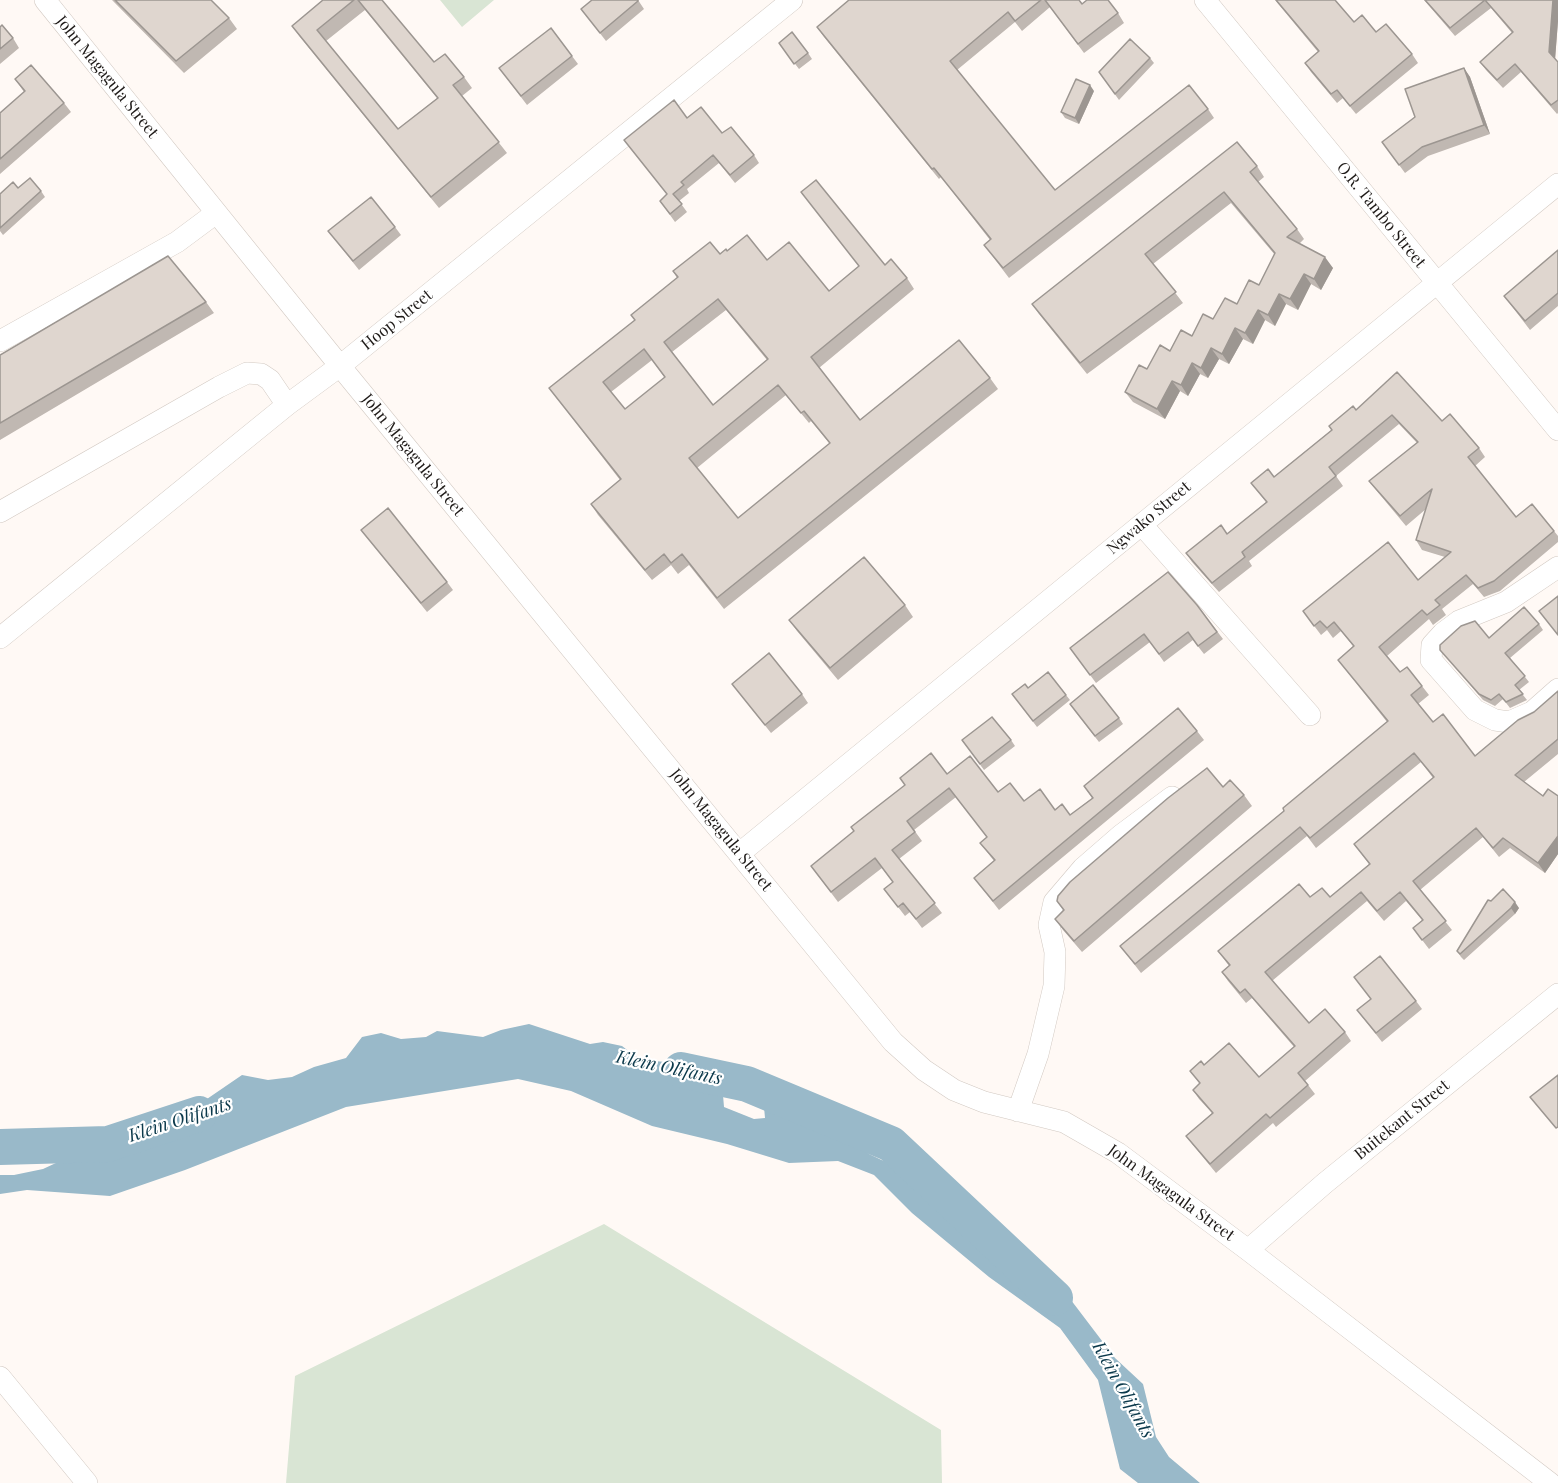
<!DOCTYPE html>
<style>
body{margin:0}
canvas{display:block;background:#fff9f5}
</style>
<canvas width="1558" height="1483"></canvas>
<script>
const ctx = document.querySelector('canvas').getContext('2d');
ctx.lineJoin = 'round';
function paint(path, color) { ctx.fillStyle = color; ctx.fill(path, 'evenodd'); }
const poly = rows => new Path2D(rows.map(r => 'M' + r).join(''));
function trace(path, color, width, dash) { ctx.strokeStyle = color; ctx.lineWidth = width; ctx.lineCap = dash ? 'butt' : 'round'; ctx.setLineDash(dash || []); ctx.stroke(path); }
function drawText(font, color, halo, rows, align = 'center') {
  ctx.font = font + ' "Playfair Display",serif'; ctx.lineWidth = 4.5; ctx.setLineDash([]); ctx.textBaseline = 'middle'; ctx.strokeStyle = halo; ctx.fillStyle = color; for (const [text, x, y, turn = 0] of rows) {
    ctx.save(); ctx.translate(x, y); ctx.rotate((+turn || 0) * Math.PI / 180); ctx.textAlign = isNaN(turn) ? turn : align; if (halo) ctx.strokeText(text, 0, 0); ctx.fillText(text, 0, 0); ctx.restore();
  }
}
paint(poly([
 [440,0,494,0,462,27],
 [604,1224,941,1430,942,1483,286,1483,295,1376]
]), '#d9e5d4');
paint(poly([
 [529,1024,590,1044,603,1042,622,1046,635,1056,654,1061,712,1066,726,1073,731,1087,723,1095,724,1107,754,1119,765,1118,764,1107,767,1099,774,1101,789,1095,821,1106,838,1117,851,1141,869,1154,892,1165,918,1184,947,1218,985,1250,1010,1264,1033,1268,1055,1279,1115,1358,1143,1384,1156,1437,1169,1457,1200,1483,1138,1483,1120,1469,1098,1380,1060,1328,989,1277,912,1213,874,1175,838,1161,789,1163,727,1144,652,1126,571,1091,518,1079,346,1107,185,1170,110,1196,27,1190,0,1194,0,1175,14,1175,43,1169,71,1156,106,1155,204,1101,242,1075,268,1080,292,1077,314,1067,346,1058,362,1037,381,1033,401,1039,426,1037,437,1031,483,1037,501,1030]
]), '#99b9c9');
trace(poly([
 [681,1070,747,1084,891,1144,1055,1298],
 [0,1147,108,1144,199,1114]
]), '#99b9c9', 36);
const minor = poly([
 [45,0,340,366,893,1042,924,1070,954,1090,984,1102,1064,1122,1118,1153,1248,1250,1550,1483],
 [1205,0,1558,430],
 [0,341,177,242,216,213],
 [0,512,219,387,247,373,261,374,270,380,287,405],
 [1142,525,1310,715],
 [1558,567,1506,602,1459,621,1443,633,1432,645,1431,660,1475,710,1495,720,1509,722,1532,712,1558,689],
 [0,638,287,405,340,366,792,0],
 [740,853,1558,184],
 [1018,1111,1038,1054,1054,986,1055,952,1049,925,1054,902,1083,868,1121,835,1172,797],
 [1248,1250,1325,1183,1558,994],
 [0,1377,87,1483]
]);
trace(minor, '#d2c9c2', 22);
trace(minor, '#fff', 21);
paint(poly([
 [112,0,211,0,229,18,237,29,184,73],
 [323,0,382,0,434,62,464,77,472,88,462,96,507,153,439,208,300,37,292,26],
 [365,10,437,98,398,129,326,41],
 [638,0,644,9,606,41,581,9],
 [849,0,1079,0,1082,4,1118,13,1124,23,1084,53,1050,7,1022,31,1015,22,957,70,1055,190,1208,109,1214,118,1009,278,984,245,990,240,941,177,939,179,824,37,817,27],
 [1275,0,1354,22,1376,32,1412,54,1418,63,1356,114,1343,98,1337,103,1311,72,1305,63,1318,52],
 [1424,0,1558,0,1558,21,1555,59,1558,62,1558,113,1557,114,1521,72,1503,88,1486,70,1480,62,1512,33,1491,8,1455,36],
 [0,27,13,38,19,48,0,64],
 [779,43,808,53,812,59,799,69],
 [572,56,578,64,527,105,499,68],
 [1150,58,1154,63,1119,100,1099,72],
 [1464,68,1470,77,1490,134,1428,156,1405,173,1382,142,1415,117],
 [15,79,64,103,71,112,0,174,0,113,24,92],
 [1094,91,1079,124,1065,118,1061,112],
 [687,118,722,133,754,155,759,163,735,183,719,163,687,189,689,193,679,201,687,212,675,222,660,201,667,194,624,140],
 [1257,166,1264,177,1258,182,1297,229,1304,239,1299,244,1333,268,1321,290,1311,284,1298,310,1286,304,1275,326,1265,320,1253,344,1243,339,1229,364,1219,359,1208,378,1200,374,1188,396,1180,391,1165,419,1133,402,1125,392,1147,369,1170,351,1192,336,1213,319,1237,304,1259,285,1275,255,1231,203,1153,264,1183,303,1087,374,1039,314,1032,304],
 [18,188,41,191,45,197,3,235,0,231,0,194],
 [801,192,885,265,907,278,914,289,819,368,860,420,990,378,998,389,724,609,689,565,678,574,671,565,652,580,598,515,591,504,620,480,549,388,635,320,677,278,673,271,727,251,767,260,829,291,859,266],
 [726,310,767,360,713,405,672,352],
 [652,360,665,378,625,409,611,392],
 [786,395,809,423,811,421,830,444,738,518,697,468],
 [395,227,401,235,359,270,328,231],
 [1558,250,1558,306,1530,330,1504,296],
 [206,302,214,313,0,440,0,355],
 [1356,410,1442,421,1479,448,1485,457,1475,466,1516,517,1554,531,1558,536,1558,542,1500,591,1484,597,1473,584,1442,609,1446,615,1433,625,1429,619,1387,656,1400,672,1422,686,1429,695,1418,704,1433,722,1475,756,1534,712,1558,691,1558,754,1524,782,1543,796,1558,796,1558,854,1545,873,1510,848,1499,857,1483,837,1420,890,1452,930,1429,949,1413,928,1422,920,1406,901,1384,921,1367,901,1272,981,1309,1023,1345,1032,1351,1041,1305,1081,1315,1094,1276,1127,1273,1123,1216,1173,1193,1145,1186,1136,1212,1113,1199,1099,1193,1090,1200,1084,1190,1071,1204,1065,1259,1077,1294,1047,1252,998,1246,1003,1228,981,1222,972,1229,966,1218,951,1310,897,1330,897,1369,864,1354,844,1433,778,1421,762,1316,848,1307,836,1141,973,1120,946,1284,811,1387,722,1338,660,1353,646,1341,631,1333,638,1327,630,1321,635,1303,611,1418,580,1445,557,1422,550,1416,540,1426,509,1406,526,1376,490,1369,481,1417,443,1399,424,1336,476,1343,486,1249,561,1252,566,1219,592,1192,562,1186,553,1227,534,1266,502,1251,483,1274,477],
 [361,530,447,582,453,590,427,612],
 [905,605,913,617,838,680,797,631,789,620],
 [1197,605,1223,639,1204,654,1193,640,1164,662,1150,642,1096,683,1070,648],
 [1539,624,1543,630,1510,658,1529,682,1519,690,1527,700,1510,708,1503,699,1495,706,1483,700,1440,650,1489,638],
 [732,684,802,694,808,703,771,733],
 [1028,688,1066,695,1070,700,1037,727,1012,694],
 [1074,710,1119,718,1123,724,1099,742],
 [1197,731,1204,740,999,910,974,878,994,861,980,843,987,837,956,797,914,830,922,841,899,859,942,913,922,928,910,912,905,916,884,889,893,882,882,868,838,902,811,866,947,774,1024,801,1055,810,1070,815,1092,798,1084,786],
 [962,740,1011,740,1015,746,984,770],
 [1223,787,1244,795,1252,806,1082,952,1063,930,1055,919,1063,910,1057,901],
 [1491,901,1519,908,1515,914,1464,960,1461,957,1457,951],
 [1354,977,1416,1001,1422,1009,1382,1042,1357,1010,1371,999]
]), '#c0b8b2');
paint(poly([
 [1553,0,1558,0,1558,21,1555,60,1549,52],
 [1464,68,1470,77,1490,134,1484,125],
 [1090,85,1094,91,1079,124,1075,118],
 [1325,257,1333,268,1321,290,1314,279],
 [1304,274,1311,284,1298,310,1290,299],
 [1279,294,1286,304,1275,326,1268,315],
 [1258,310,1265,320,1253,344,1245,333],
 [1235,328,1243,339,1229,364,1222,354],
 [1211,348,1219,359,1208,378,1201,368],
 [1192,363,1200,374,1188,396,1181,385],
 [1172,381,1180,391,1165,419,1157,409],
 [1558,836,1558,854,1545,873,1538,863],
 [1515,902,1519,908,1515,914,1511,908]
]), '#9c9691');
const building = poly([
 [115,0,211,0,229,18,176,61,115,0],
 [323,0,354,0,317,30,398,129,438,98,358,0,382,0,434,62,445,54,464,77,453,85,499,142,431,197,292,26,323,0],
 [592,0,638,0,638,1,600,33,581,9,592,0],
 [849,0,1041,0,1015,21,1008,12,950,61,1055,190,1189,85,1208,109,1003,268,984,245,991,239,934,168,932,169,817,27,849,0],
 [1045,0,1079,0,1082,4,1087,0,1108,0,1118,13,1078,44,1045,0],
 [1276,0,1335,0,1354,22,1362,15,1376,32,1386,24,1412,54,1350,106,1337,90,1331,94,1305,63,1319,51,1276,0],
 [1425,0,1485,0,1450,28,1425,0],
 [1485,0,1553,0,1549,52,1558,62,1558,100,1551,105,1515,64,1497,80,1480,62,1513,32,1485,0],
 [2,25,13,38,0,49,0,27,2,25],
 [551,28,572,56,521,96,499,68,551,28],
 [792,32,808,53,794,64,779,43,792,32],
 [1130,39,1150,58,1115,94,1099,72,1130,39],
 [31,65,64,103,0,159,0,113,25,91,15,79,31,65],
 [1464,68,1484,125,1422,147,1399,165,1382,142,1415,117,1405,89,1464,68],
 [1076,79,1090,85,1075,118,1061,112,1076,79],
 [674,100,687,118,701,107,722,133,731,127,754,155,730,175,713,155,681,182,684,185,673,194,682,204,670,214,660,201,667,194,624,140,674,100],
 [1237,142,1257,166,1250,172,1297,229,1287,237,1325,257,1314,279,1304,274,1290,299,1279,294,1268,315,1258,310,1245,333,1235,328,1222,354,1211,348,1201,368,1192,363,1181,385,1172,381,1157,409,1125,392,1139,365,1147,369,1160,345,1170,351,1181,330,1192,336,1203,314,1213,319,1225,298,1237,304,1249,280,1259,285,1275,253,1224,192,1145,254,1176,292,1080,363,1032,304,1237,142],
 [30,178,41,191,0,228,0,194,13,182,18,188,30,178],
 [816,180,885,265,891,259,907,278,811,357,860,420,959,340,990,378,717,598,682,554,671,563,664,554,645,570,591,504,621,479,549,388,635,320,631,315,678,277,673,271,710,242,720,254,726,249,727,251,747,235,767,260,789,242,829,291,859,266,801,192,816,180],
 [718,299,768,359,713,405,664,342,718,299],
 [644,349,665,377,625,409,603,382,644,349],
 [778,385,801,413,804,411,830,443,738,518,689,458,778,385],
 [371,197,395,227,353,261,328,231,371,197],
 [1558,250,1558,293,1525,321,1504,296,1558,250],
 [168,256,206,302,0,423,0,355,168,256],
 [1397,372,1442,421,1450,414,1479,448,1468,457,1516,517,1532,504,1554,531,1494,581,1478,588,1466,575,1435,600,1440,605,1427,615,1422,610,1379,647,1400,672,1407,667,1422,686,1411,695,1433,722,1443,714,1475,756,1518,720,1534,712,1558,691,1558,739,1515,775,1543,796,1548,789,1558,796,1558,836,1538,863,1503,838,1493,848,1476,828,1413,881,1446,921,1422,940,1413,928,1423,920,1400,892,1377,911,1361,892,1265,972,1309,1023,1325,1009,1345,1032,1298,1073,1308,1085,1270,1118,1266,1114,1210,1164,1186,1136,1213,1113,1193,1090,1200,1083,1190,1071,1201,1061,1204,1065,1229,1043,1259,1077,1295,1046,1245,989,1240,993,1222,972,1230,965,1218,951,1299,884,1310,897,1322,888,1330,897,1370,864,1354,844,1434,777,1414,753,1310,838,1300,827,1135,964,1120,946,1284,811,1283,808,1388,721,1338,660,1354,646,1334,622,1327,628,1320,621,1314,626,1303,611,1388,542,1418,580,1451,552,1416,540,1432,489,1400,516,1369,481,1418,442,1392,415,1329,467,1336,476,1242,552,1245,557,1212,583,1186,553,1221,525,1227,534,1267,502,1251,483,1268,469,1274,477,1332,430,1329,426,1353,406,1356,410,1397,372],
 [388,508,447,582,421,603,361,530,388,508],
 [864,557,905,605,830,668,789,620,864,557],
 [1168,572,1197,605,1217,632,1198,646,1188,632,1159,654,1144,634,1090,675,1070,648,1168,572],
 [1558,596,1558,635,1539,611,1558,596],
 [1524,607,1539,624,1505,653,1525,676,1515,685,1523,694,1506,702,1499,694,1491,700,1479,694,1440,650,1440,645,1461,626,1475,621,1489,638,1524,607],
 [769,653,802,694,765,725,732,684,769,653],
 [1048,672,1066,695,1033,721,1012,694,1025,684,1028,688,1048,672],
 [1093,685,1119,718,1095,736,1070,704,1093,685],
 [1178,708,1197,731,993,901,974,878,995,860,980,843,987,837,949,788,907,821,915,832,892,850,935,903,916,919,903,903,898,907,884,889,893,882,875,858,831,892,811,866,854,831,851,827,905,785,900,778,931,753,947,774,970,756,998,792,1010,783,1024,801,1040,789,1055,810,1062,804,1070,815,1093,798,1084,786,1178,708],
 [992,717,1011,740,980,764,962,740,992,717],
 [1207,768,1223,787,1230,780,1244,795,1074,941,1055,919,1064,910,1057,901,1058,896,1070,882,1168,798,1207,768],
 [1503,889,1515,902,1511,908,1460,954,1457,951,1488,900,1491,901,1503,889],
 [1380,956,1416,1001,1376,1033,1357,1010,1371,999,1354,977,1380,956],
 [1558,1075,1558,1127,1556,1128,1530,1097,1558,1075]
]);
paint(building, '#dfd6cf');
trace(building, '#9c9691', 1.5);
drawText('16px', '#1e1a18', '#fff', [
 ["John Magagula Street",107,77,51],
 ["O.R. Tambo Street",1381,215,51],
 ["Hoop Street",397,320,-39],
 ["John Magagula Street",413,455,51],
 ["Ngwako Street",1149,518,-40],
 ["John Magagula Street",721,830,51],
 ["Buitekant Street",1402,1120,-39],
 ["John Magagula Street",1171,1193,36]
]);
drawText('italic 18px', '#0b394b', '#fff', [
 ["Klein Olifants",669,1068,12],
 ["Klein Olifants",180,1120,-18],
 ["Klein Olifants",1123,1390,61]
]);
</script>
